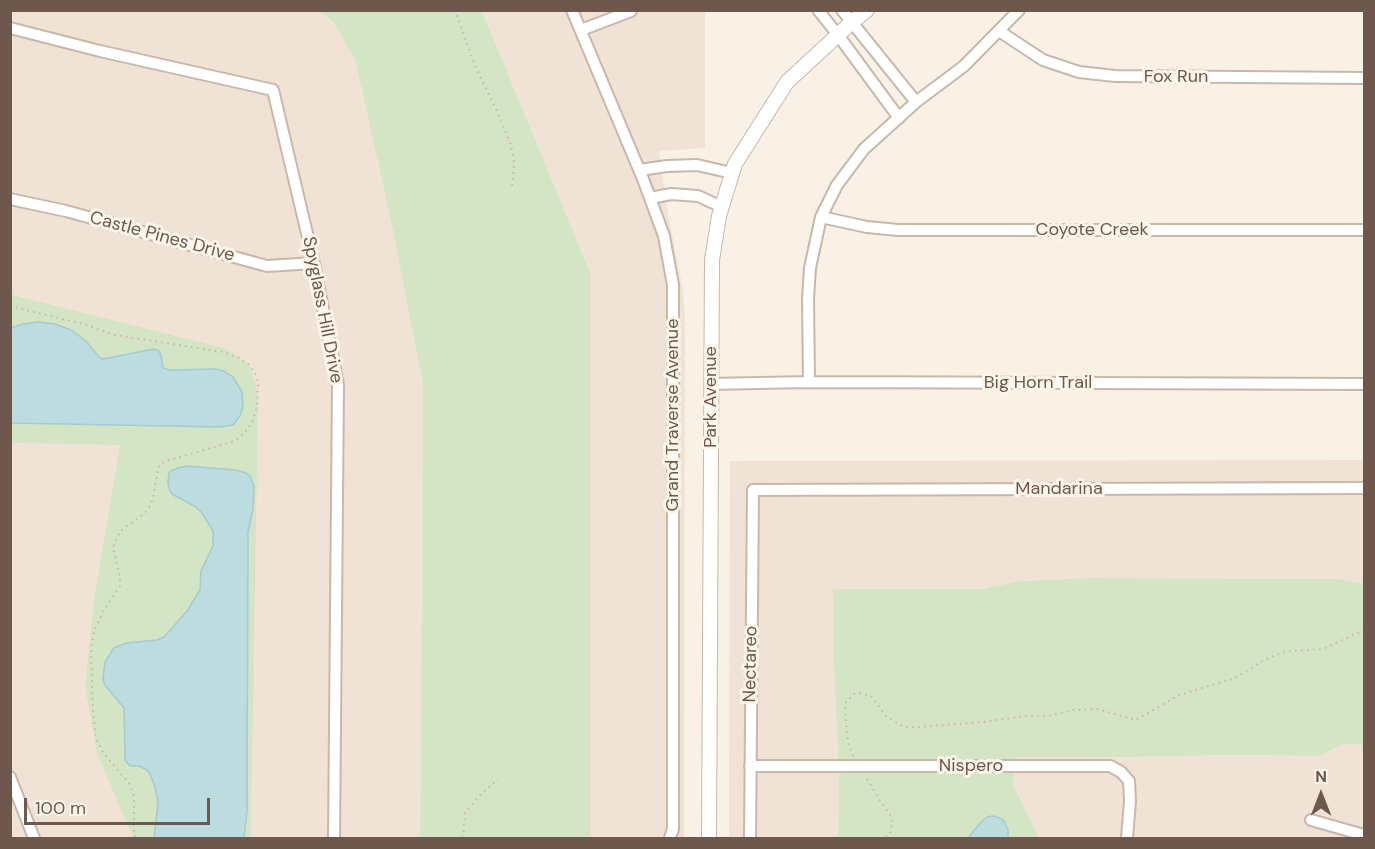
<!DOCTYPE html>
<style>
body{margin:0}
#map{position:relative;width:1375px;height:849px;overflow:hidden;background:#f9f1e5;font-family:"DM Sans",sans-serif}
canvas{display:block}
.frame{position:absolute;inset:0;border:12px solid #6e584d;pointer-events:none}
.north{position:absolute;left:1291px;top:765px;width:60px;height:60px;-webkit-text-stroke:4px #fcf5ea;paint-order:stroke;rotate:0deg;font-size:16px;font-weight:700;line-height:24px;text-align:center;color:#6e584d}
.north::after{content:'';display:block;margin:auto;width:21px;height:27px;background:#6e584d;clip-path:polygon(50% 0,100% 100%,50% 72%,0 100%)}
.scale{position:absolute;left:24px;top:798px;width:186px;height:27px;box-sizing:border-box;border:3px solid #6e584d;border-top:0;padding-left:8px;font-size:18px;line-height:21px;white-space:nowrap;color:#6e584d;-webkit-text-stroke:4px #fcf5ea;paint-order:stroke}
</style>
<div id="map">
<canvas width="1375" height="849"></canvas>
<div class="frame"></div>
<div class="north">N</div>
<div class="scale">100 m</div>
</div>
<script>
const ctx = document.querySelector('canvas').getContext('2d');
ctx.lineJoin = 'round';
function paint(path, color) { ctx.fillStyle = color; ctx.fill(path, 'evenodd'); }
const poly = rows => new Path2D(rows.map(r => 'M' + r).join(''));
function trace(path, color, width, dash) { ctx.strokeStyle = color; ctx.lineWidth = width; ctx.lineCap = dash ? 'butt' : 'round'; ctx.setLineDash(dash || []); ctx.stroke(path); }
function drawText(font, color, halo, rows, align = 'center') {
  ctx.font = font + ' "DM Sans",sans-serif'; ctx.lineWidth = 6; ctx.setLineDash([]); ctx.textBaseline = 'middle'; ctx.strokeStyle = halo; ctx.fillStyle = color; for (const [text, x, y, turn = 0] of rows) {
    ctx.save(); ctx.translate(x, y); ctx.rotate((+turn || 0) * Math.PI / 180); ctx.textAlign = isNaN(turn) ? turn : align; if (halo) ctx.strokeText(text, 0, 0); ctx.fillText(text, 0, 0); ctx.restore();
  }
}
paint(poly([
 [10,11,318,11,333,22,355,59,393,231,423,385,420,838,251,838,254,600,224,348,11,294],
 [482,11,705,11,705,148,659,151,668,214,683,290,685,318,684,838,590,838,590,272],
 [11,443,120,444,94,597,85,688,97,754,133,838,11,838],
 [1364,460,1364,584,1340,579,1089,578,1020,581,982,589,833,589,834,666,839,781,838,838,729,838,730,461],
 [1343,744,1364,745,1364,838,1039,838,1013,784,1015,757,1133,757,1232,755,1319,756]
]), '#f0e2d4');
paint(poly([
 [318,11,482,11,590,272,590,838,420,838,423,385,393,231,355,59,333,22],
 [10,294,224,348,249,364,258,393,251,838,133,838,97,754,85,688,94,597,120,445,11,443],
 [1089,578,1340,579,1364,584,1364,745,1343,744,1319,756,1232,755,1133,757,1015,757,1013,784,1039,838,838,838,839,781,834,666,833,589,982,589,1020,581]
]), '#d3e5c5');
const water = poly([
 [38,322,55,324,71,330,86,341,99,357,103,359,154,349,159,351,161,355,163,368,169,370,215,369,224,371,233,377,242,392,243,406,240,416,233,425,220,427,11,423,11,328,23,324,38,322],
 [187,466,235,470,246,473,250,476,254,486,253,509,248,532,247,811,244,838,154,838,158,802,155,787,150,774,147,770,139,766,130,766,125,760,124,708,105,685,103,679,105,662,114,648,126,643,157,640,164,637,187,611,200,590,201,571,213,546,213,531,202,513,196,507,172,494,169,488,168,483,169,473,171,471,178,468,187,466],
 [993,816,1000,818,1004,821,1008,830,1008,838,968,838,982,821,987,817,993,816]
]);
paint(water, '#bcdce0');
trace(water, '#a3cbd0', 1.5);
const minor = poly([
 [572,10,643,179,664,236,673,285,673,829,670,838],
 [818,10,838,35,899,118],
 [842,10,916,102],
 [10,28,100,51,273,90,314,263,338,385,334,838],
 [581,30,631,11],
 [999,31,1043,60,1079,72,1115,76,1364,78],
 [640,170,667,166,697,165,732,173],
 [650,198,671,194,698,196,722,207],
 [10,199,66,211,267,266,314,263],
 [821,217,867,227,898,230,1364,230],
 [809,382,808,299,810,268,821,217,837,185,864,149,916,102,964,66,1019,10],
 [711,384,809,382,1364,384],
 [750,766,1110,766,1121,772,1129,781,1130,801,1127,838],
 [10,777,34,838],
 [1311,820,1364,835],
 [750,838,753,490,1364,488]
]);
const tertiary = poly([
 [709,838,712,260,719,216,735,164,787,82,852,22,867,10]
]);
trace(minor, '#c8b8ac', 14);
trace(tertiary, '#c8b8ac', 16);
trace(poly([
 [454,10,457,16,476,68,497,111,511,145,514,161,512,189],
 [10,306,83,324,115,335,223,352,239,358,248,364,255,373,258,382,257,406,252,423,245,432,239,438,232,442,166,461,160,464,158,469,153,498,150,506,145,513,120,531,113,547,120,578,120,586,104,610,94,631,91,649,93,713,96,739,104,754,129,783,134,796,134,835,136,838],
 [853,756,848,743,845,710,846,702,854,694,859,693,871,696,886,716,904,727,918,727,983,722,1025,716,1049,716,1073,710,1097,709,1136,720,1179,695,1235,678,1264,660,1281,653,1292,651,1323,649,1364,630],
 [867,779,879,799,891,816,892,825,890,834,885,838],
 [463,838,465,813,479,796,498,779]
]), '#cfb3a3', 2, [1.5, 4.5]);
trace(minor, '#fff', 10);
trace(tertiary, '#fff', 14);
drawText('18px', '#6e584d', '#fcf5ea', [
 ["Fox Run",1176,77],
 ["Coyote Creek",1092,230],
 ["Castle Pines Drive",162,237,15],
 ["Spyglass Hill Drive",322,310,79],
 ["Big Horn Trail",1038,383],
 ["Park Avenue",711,397,-90],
 ["Grand Traverse Avenue",673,415,-90],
 ["Mandarina",1059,489],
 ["Nectareo",751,664,-89],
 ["Nispero",971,766]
]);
</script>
